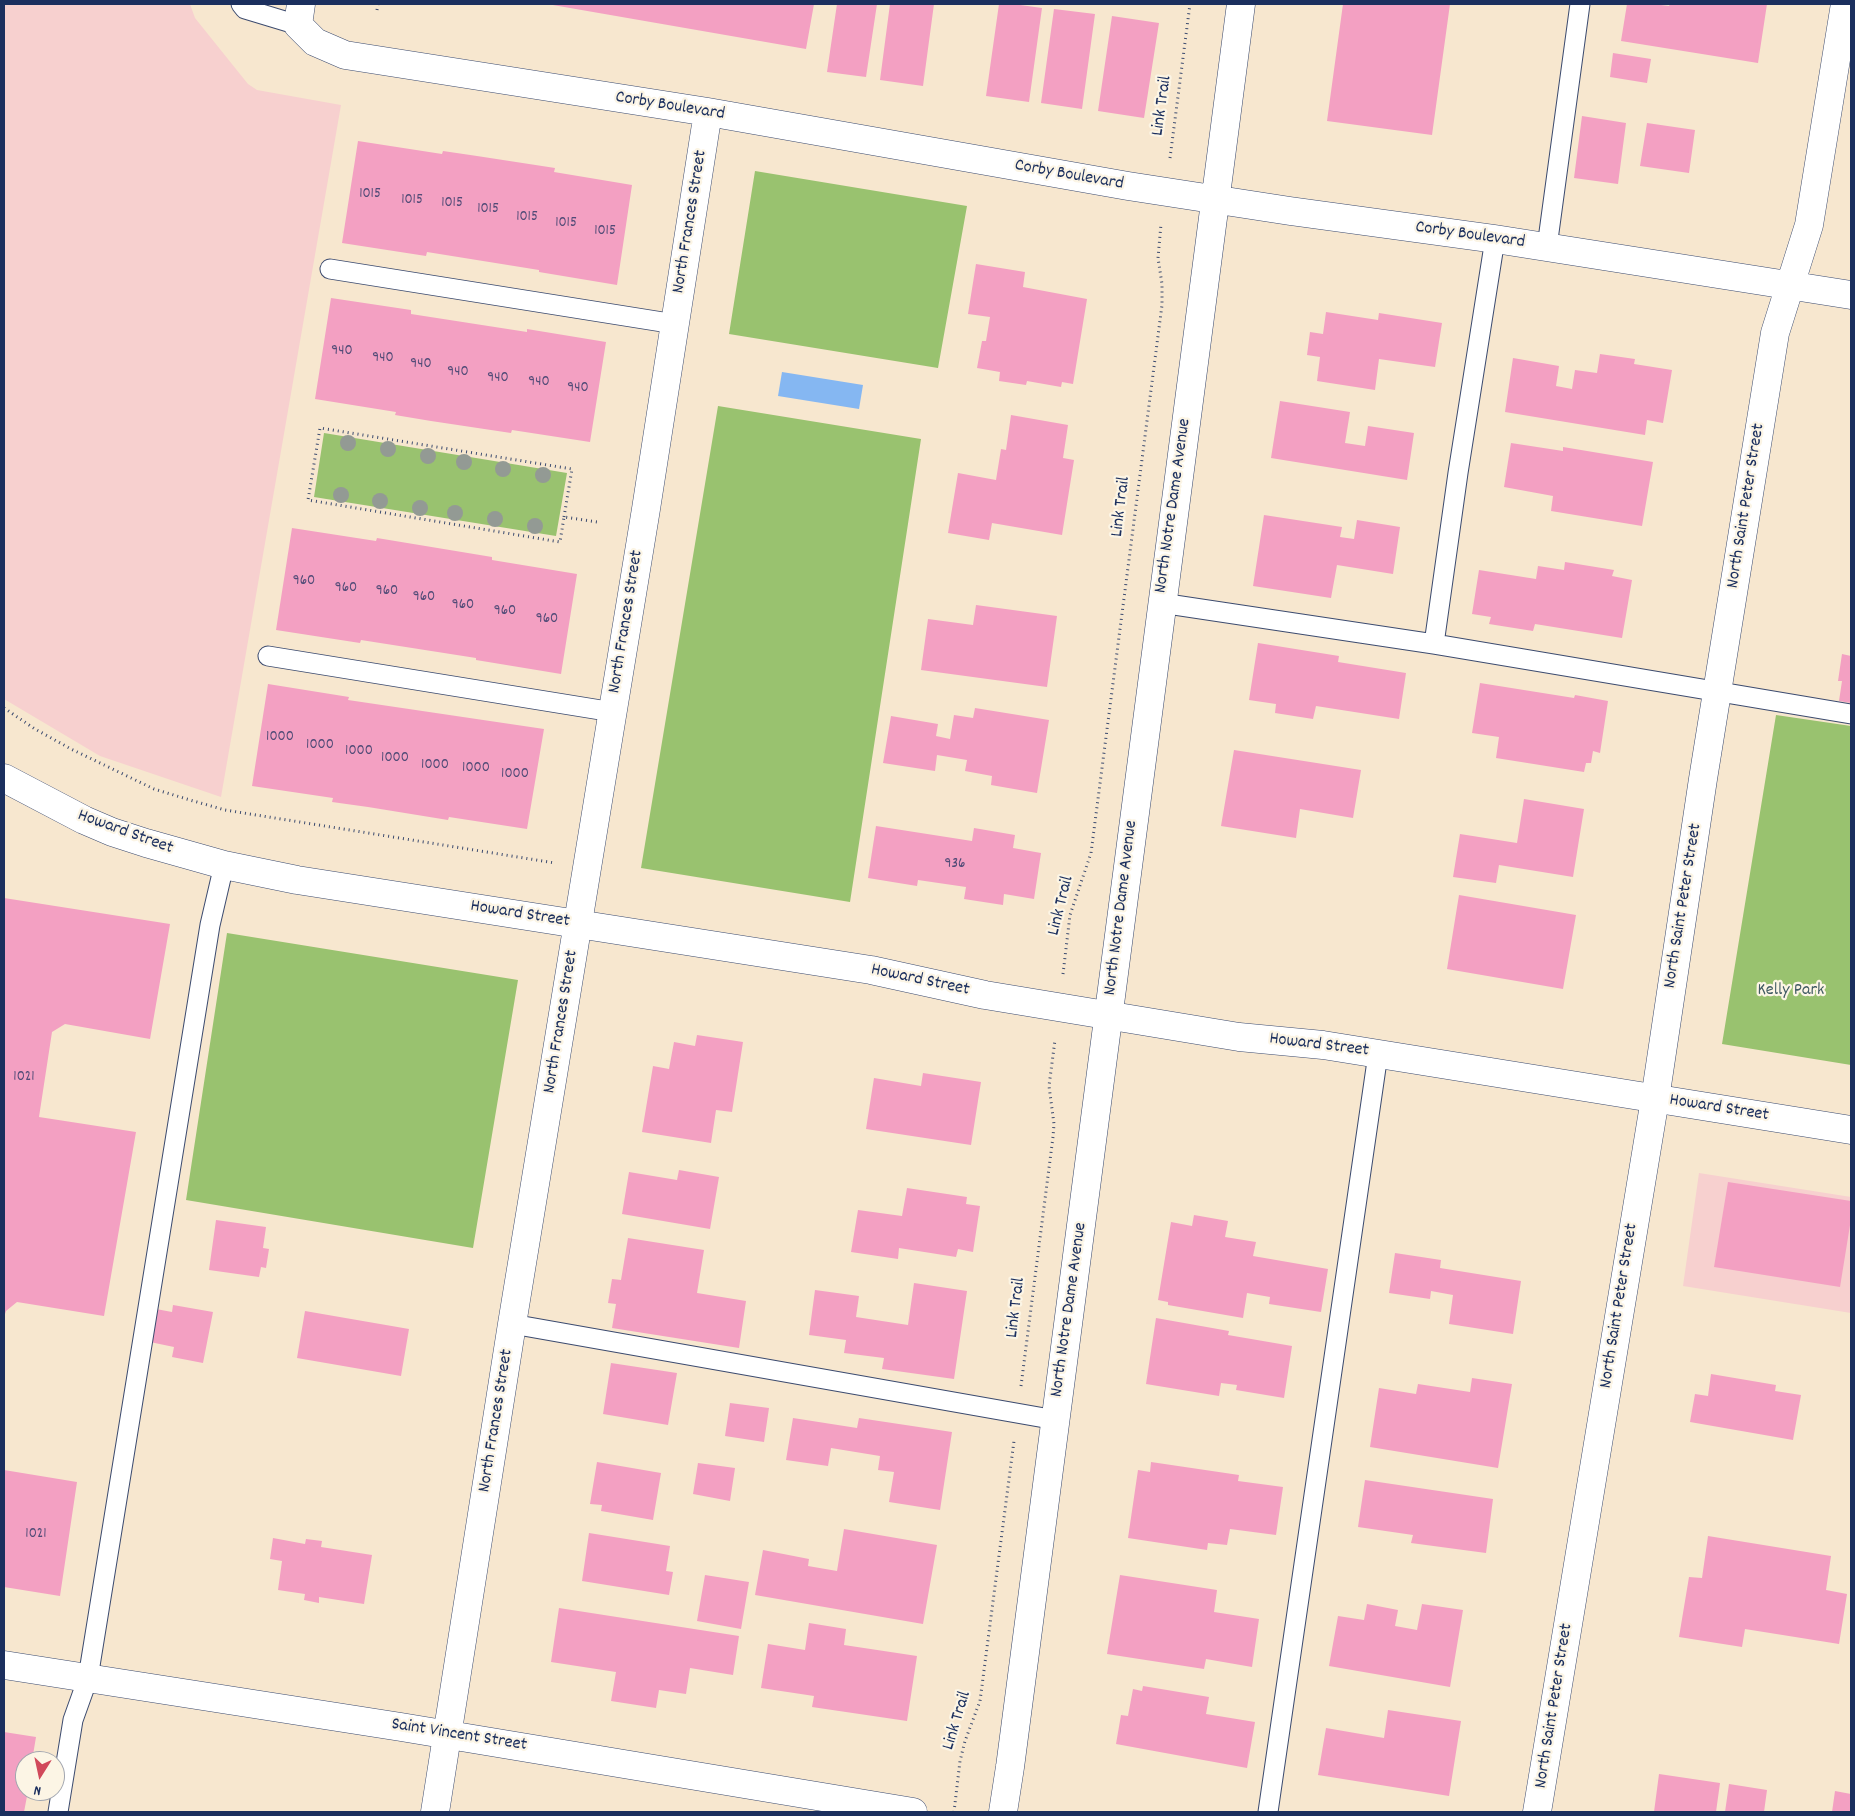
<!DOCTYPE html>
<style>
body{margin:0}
#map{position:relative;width:1855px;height:1816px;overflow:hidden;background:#f7e7cf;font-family:Dekko,sans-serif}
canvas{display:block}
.frame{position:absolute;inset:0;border:5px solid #1b2f5e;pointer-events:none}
.north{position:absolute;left:15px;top:1751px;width:50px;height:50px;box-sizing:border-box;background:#fcf5e5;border:1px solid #a2a6af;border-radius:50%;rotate:190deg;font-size:14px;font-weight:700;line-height:20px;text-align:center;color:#1b2f5e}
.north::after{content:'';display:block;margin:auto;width:18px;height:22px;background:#d1495b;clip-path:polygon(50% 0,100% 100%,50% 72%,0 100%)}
</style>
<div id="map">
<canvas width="1855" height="1816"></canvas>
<div class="frame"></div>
<div class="north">N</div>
</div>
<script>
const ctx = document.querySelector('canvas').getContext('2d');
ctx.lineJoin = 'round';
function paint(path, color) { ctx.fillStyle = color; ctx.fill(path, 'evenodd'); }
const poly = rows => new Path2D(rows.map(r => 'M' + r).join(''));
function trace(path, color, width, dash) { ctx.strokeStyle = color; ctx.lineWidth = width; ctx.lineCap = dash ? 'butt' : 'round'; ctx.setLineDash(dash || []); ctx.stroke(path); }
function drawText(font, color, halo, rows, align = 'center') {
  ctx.font = font + ' Dekko,sans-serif'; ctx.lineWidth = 4.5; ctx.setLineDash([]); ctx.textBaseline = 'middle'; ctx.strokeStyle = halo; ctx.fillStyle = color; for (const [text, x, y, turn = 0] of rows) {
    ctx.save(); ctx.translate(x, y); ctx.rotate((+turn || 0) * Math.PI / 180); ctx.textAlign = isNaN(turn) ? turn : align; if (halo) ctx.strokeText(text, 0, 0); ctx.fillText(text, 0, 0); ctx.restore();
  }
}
paint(poly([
 [4,4,190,4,195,18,248,84,257,90,341,105,221,797,100,756,4,699],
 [1699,1173,1851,1197,1851,1313,1683,1286]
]), '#f7d0cf');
paint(poly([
 [755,171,967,206,938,368,729,334],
 [718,406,921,439,850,902,641,868],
 [324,433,567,473,556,536,314,497],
 [1776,715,1851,726,1851,1065,1722,1044],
 [227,933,518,980,473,1248,186,1200]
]), '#99c26f');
paint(poly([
 [782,372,863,385,859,409,778,396]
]), '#85b7f2');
paint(poly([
 [547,4,814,4,806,49],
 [837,4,877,4,866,77,827,72],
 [890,4,934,4,923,86,880,80],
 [999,4,1013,4,1042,8,1029,102,986,96],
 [1343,4,1450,4,1432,135,1327,121],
 [1627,4,1653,4,1669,6,1670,4,1767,4,1758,63,1621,41],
 [1054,9,1095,14,1082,109,1041,103],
 [1112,16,1159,23,1144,118,1098,111],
 [1613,53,1651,59,1647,83,1610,77],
 [1582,116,1626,123,1618,184,1574,178],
 [1647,123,1695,130,1689,173,1640,166],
 [358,141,442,154,443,151,477,156,555,168,554,172,632,185,617,285,539,272,539,270,427,252,426,256,342,243],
 [976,264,1025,272,1023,287,1087,299,1073,384,1062,382,1061,387,1027,381,1026,385,999,381,1000,372,977,368,982,341,986,341,990,317,968,314],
 [331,298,411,310,411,314,527,332,527,329,606,342,590,442,512,430,511,433,431,421,395,415,396,412,315,399],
 [1326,312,1378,320,1379,313,1442,323,1435,367,1379,359,1375,390,1317,381,1320,357,1307,355,1310,332,1323,334],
 [1600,354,1635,359,1634,364,1672,370,1663,423,1647,420,1645,435,1505,412,1513,358,1559,366,1556,386,1572,389,1575,370,1597,373],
 [1280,401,1350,412,1345,443,1365,446,1368,426,1414,433,1407,480,1271,458],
 [1011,415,1068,425,1063,458,1074,460,1062,535,992,523,989,540,948,533,958,473,996,480,1001,449,1006,450],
 [1511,443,1563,451,1563,447,1653,462,1642,526,1551,511,1553,496,1504,487],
 [1264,515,1342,527,1340,537,1354,539,1357,520,1400,527,1393,574,1337,565,1331,598,1253,586],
 [292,528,376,541,377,538,492,557,492,560,577,574,561,674,476,660,476,658,361,640,360,643,276,630],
 [1565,562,1614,570,1612,576,1632,580,1622,638,1535,624,1533,631,1489,624,1491,617,1472,614,1479,570,1536,579,1538,566,1564,570],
 [976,605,1057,616,1047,687,921,670,928,619,973,625],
 [1258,643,1339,656,1338,662,1406,673,1399,719,1316,706,1313,719,1275,713,1276,704,1249,700],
 [1842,654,1851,656,1851,703,1839,701,1842,681,1838,681],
 [1480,683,1574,698,1575,695,1608,701,1600,753,1593,751,1591,763,1586,763,1584,772,1496,758,1499,737,1472,733],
 [268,684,349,697,348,700,544,729,527,829,449,817,448,820,368,807,332,802,333,798,252,786],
 [975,708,1049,720,1037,793,991,785,992,776,965,771,967,760,937,755,935,771,883,763,891,716,938,724,936,736,950,739,954,715,973,718],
 [1234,750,1361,770,1353,818,1300,809,1296,838,1221,826],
 [1524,799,1584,809,1573,877,1499,865,1496,883,1453,877,1460,834,1517,843],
 [876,826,972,841,974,828,1015,835,1013,848,1041,853,1034,899,1004,894,1003,905,964,899,966,887,918,880,917,886,868,878],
 [1459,895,1576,915,1563,989,1447,969],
 [4,898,170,924,150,1039,65,1024,52,1032,39,1117,136,1132,104,1316,17,1302,6,1311,4,1317],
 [697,1035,743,1042,732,1112,716,1110,711,1143,642,1132,653,1066,669,1069,674,1042,695,1046],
 [923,1073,981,1082,971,1145,866,1129,874,1078,921,1086],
 [679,1170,719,1177,710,1229,622,1214,629,1172,677,1180],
 [1728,1182,1851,1201,1851,1219,1840,1287,1714,1267],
 [907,1188,967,1197,966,1204,980,1206,973,1252,958,1249,956,1257,899,1248,898,1259,851,1252,858,1210,902,1216],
 [1194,1215,1228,1221,1225,1237,1256,1242,1253,1256,1328,1269,1321,1312,1269,1304,1270,1297,1247,1293,1243,1318,1168,1305,1168,1302,1158,1300,1171,1222,1192,1226],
 [216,1220,266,1227,263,1248,269,1249,266,1268,261,1267,259,1277,209,1270],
 [628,1238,704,1250,697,1293,746,1301,739,1348,612,1328,616,1304,608,1303,612,1279,621,1280],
 [1395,1253,1441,1260,1440,1268,1521,1281,1513,1334,1449,1324,1453,1295,1431,1291,1430,1299,1389,1293],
 [914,1283,967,1291,954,1379,882,1369,884,1358,844,1353,846,1340,809,1335,815,1290,859,1296,856,1317,908,1325],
 [173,1305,213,1312,203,1363,172,1357,174,1347,150,1342,156,1309,172,1312],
 [305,1311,409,1329,401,1376,297,1358],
 [1156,1318,1229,1331,1228,1335,1292,1346,1284,1398,1236,1390,1237,1385,1221,1383,1219,1396,1146,1384],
 [611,1363,677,1373,668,1425,603,1414],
 [1711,1374,1776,1385,1775,1391,1801,1395,1793,1440,1690,1422,1695,1394,1708,1396],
 [1472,1378,1512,1384,1498,1468,1370,1447,1379,1388,1416,1394,1418,1384,1470,1392],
 [730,1403,769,1408,764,1442,725,1436],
 [793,1418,857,1428,859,1418,952,1432,940,1510,889,1502,894,1472,878,1470,880,1456,831,1448,828,1466,786,1460],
 [597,1462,661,1473,653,1520,601,1511,602,1505,590,1504],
 [1151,1462,1239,1475,1238,1481,1283,1487,1276,1535,1230,1529,1227,1545,1208,1543,1207,1550,1128,1538,1138,1470,1150,1472],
 [698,1463,735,1468,730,1501,693,1494],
 [4,1470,77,1482,60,1596,4,1587],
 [1365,1480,1493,1499,1486,1553,1411,1543,1413,1535,1358,1527],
 [844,1529,937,1545,923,1624,755,1595,763,1550,809,1559,808,1566,837,1571],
 [589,1533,670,1546,666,1571,673,1572,669,1595,582,1581],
 [1708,1536,1831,1556,1826,1590,1847,1594,1839,1644,1745,1629,1742,1647,1679,1637,1689,1577,1702,1578],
 [273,1538,305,1544,306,1539,322,1541,321,1547,372,1555,364,1604,319,1597,319,1603,304,1600,305,1594,278,1590,282,1561,270,1559],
 [705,1575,749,1582,741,1629,697,1621],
 [1120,1575,1217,1590,1214,1612,1259,1619,1252,1667,1206,1659,1204,1669,1107,1654],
 [1367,1604,1398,1610,1395,1626,1417,1630,1422,1604,1463,1610,1450,1687,1329,1666,1338,1616,1364,1620],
 [559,1608,739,1636,733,1675,690,1668,686,1694,659,1690,656,1708,611,1701,616,1672,551,1662],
 [809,1623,846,1629,844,1645,917,1656,907,1721,812,1707,814,1696,761,1688,768,1644,805,1650],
 [1143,1686,1209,1697,1206,1714,1255,1722,1247,1768,1116,1744,1121,1715,1128,1716,1133,1689,1142,1691],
 [1388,1710,1461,1721,1449,1796,1318,1775,1326,1728,1384,1738],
 [4,1732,36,1737,32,1761,25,1761,25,1791,28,1791,24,1812,4,1812],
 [1659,1774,1720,1783,1716,1812,1654,1812],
 [1729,1784,1767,1790,1764,1812,1725,1812],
 [1835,1791,1851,1794,1851,1812,1832,1812]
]), '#f3a0c2');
const lane = poly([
 [241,4,245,9,298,25],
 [1547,247,1580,4],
 [330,269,675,324],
 [1161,603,1434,644,1851,714],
 [1434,644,1458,473,1495,239],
 [268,656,613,712],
 [512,1324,1056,1420],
 [58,1812,73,1720,88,1678,210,925,224,865],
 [1268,1812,1378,1054]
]);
const street = poly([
 [301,4,298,25,315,42,345,55,708,112,1128,186,1290,211,1495,239,1851,295],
 [4,1665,401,1727,913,1812],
 [435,1812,512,1324,646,509,708,112],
 [1003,1812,1010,1767,1241,4],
 [1537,1812,1655,1099,1703,779,1775,333,1809,225,1845,4]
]);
const secondary = poly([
 [4,778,84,820,112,832,146,843,224,865,297,880,871,970,985,995,1239,1037,1323,1045,1851,1130]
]);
trace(lane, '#3c4b6f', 21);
trace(street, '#3c4b6f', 29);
trace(secondary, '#3c4b6f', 29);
trace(poly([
 [377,10,378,4],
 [1170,158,1190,4],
 [564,517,572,469,320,428,308,500,560,542,564,517,597,522],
 [4,708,35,729,71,749,154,789,190,800,225,810,555,863],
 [1063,974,1070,915,1091,853,1162,305,1162,284,1158,258,1161,224],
 [1021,1386,1053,1137,1054,1124,1049,1086,1055,1040],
 [954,1812,960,1761,965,1741,980,1701,1014,1441]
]), '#3c4b6f', 3, [1, 4]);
trace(lane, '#fff', 19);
trace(street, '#fff', 28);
trace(secondary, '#fff', 28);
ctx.fillStyle = '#939a94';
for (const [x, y] of [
 [348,443],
 [388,449],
 [428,456],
 [464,462],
 [503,469],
 [543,475],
 [341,495],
 [380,501],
 [420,508],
 [455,513],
 [495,519],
 [535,526]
]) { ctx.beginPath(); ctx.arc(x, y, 8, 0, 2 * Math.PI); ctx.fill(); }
drawText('15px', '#514b77', null, [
 ["1015",370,195],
 ["1015",412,201],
 ["1015",452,204],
 ["1015",488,210],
 ["1015",527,218],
 ["1015",566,224],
 ["1015",605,232],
 ["940",342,352],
 ["940",383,359],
 ["940",421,365],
 ["940",458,373],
 ["940",498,379],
 ["940",539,383],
 ["940",578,389],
 ["960",304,582],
 ["960",346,589],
 ["960",387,592],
 ["960",424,598],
 ["960",463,606],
 ["960",505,612],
 ["960",547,620],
 ["1000",280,738],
 ["1000",320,746],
 ["1000",359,752],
 ["1000",395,759],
 ["1000",435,766],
 ["1000",476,769],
 ["1000",515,775],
 ["936",955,865],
 ["1021",24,1078],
 ["1021",36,1535]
]);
drawText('18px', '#1b2f5e', '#fcf5e5', [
 ["Link Trail",1163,106,-82],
 ["Corby Boulevard",670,107,9],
 ["Corby Boulevard",1069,176,10],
 ["North Frances Street",691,222,-81],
 ["Corby Boulevard",1470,236,8],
 ["North Notre Dame Avenue",1174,506,-82],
 ["North Saint Peter Street",1747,506,-81],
 ["Link Trail",1122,507,-83],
 ["North Frances Street",627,622,-81],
 ["Howard Street",125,833,20],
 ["Link Trail",1062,906,-76],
 ["North Saint Peter Street",1684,906,-81],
 ["North Notre Dame Avenue",1122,908,-83],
 ["Howard Street",520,915,9],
 ["Howard Street",920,981,12],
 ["North Frances Street",562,1022,-81],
 ["Howard Street",1319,1046,7],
 ["Howard Street",1719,1109,9],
 ["North Saint Peter Street",1620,1306,-81],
 ["Link Trail",1017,1308,-83],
 ["North Notre Dame Avenue",1070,1310,-82],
 ["North Frances Street",497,1421,-81],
 ["North Saint Peter Street",1555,1706,-81],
 ["Link Trail",958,1721,-73],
 ["Saint Vincent Street",459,1736,9]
]);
drawText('18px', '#415b63', '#fcf5e5', [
 ["Kelly Park",1791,992]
]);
</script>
